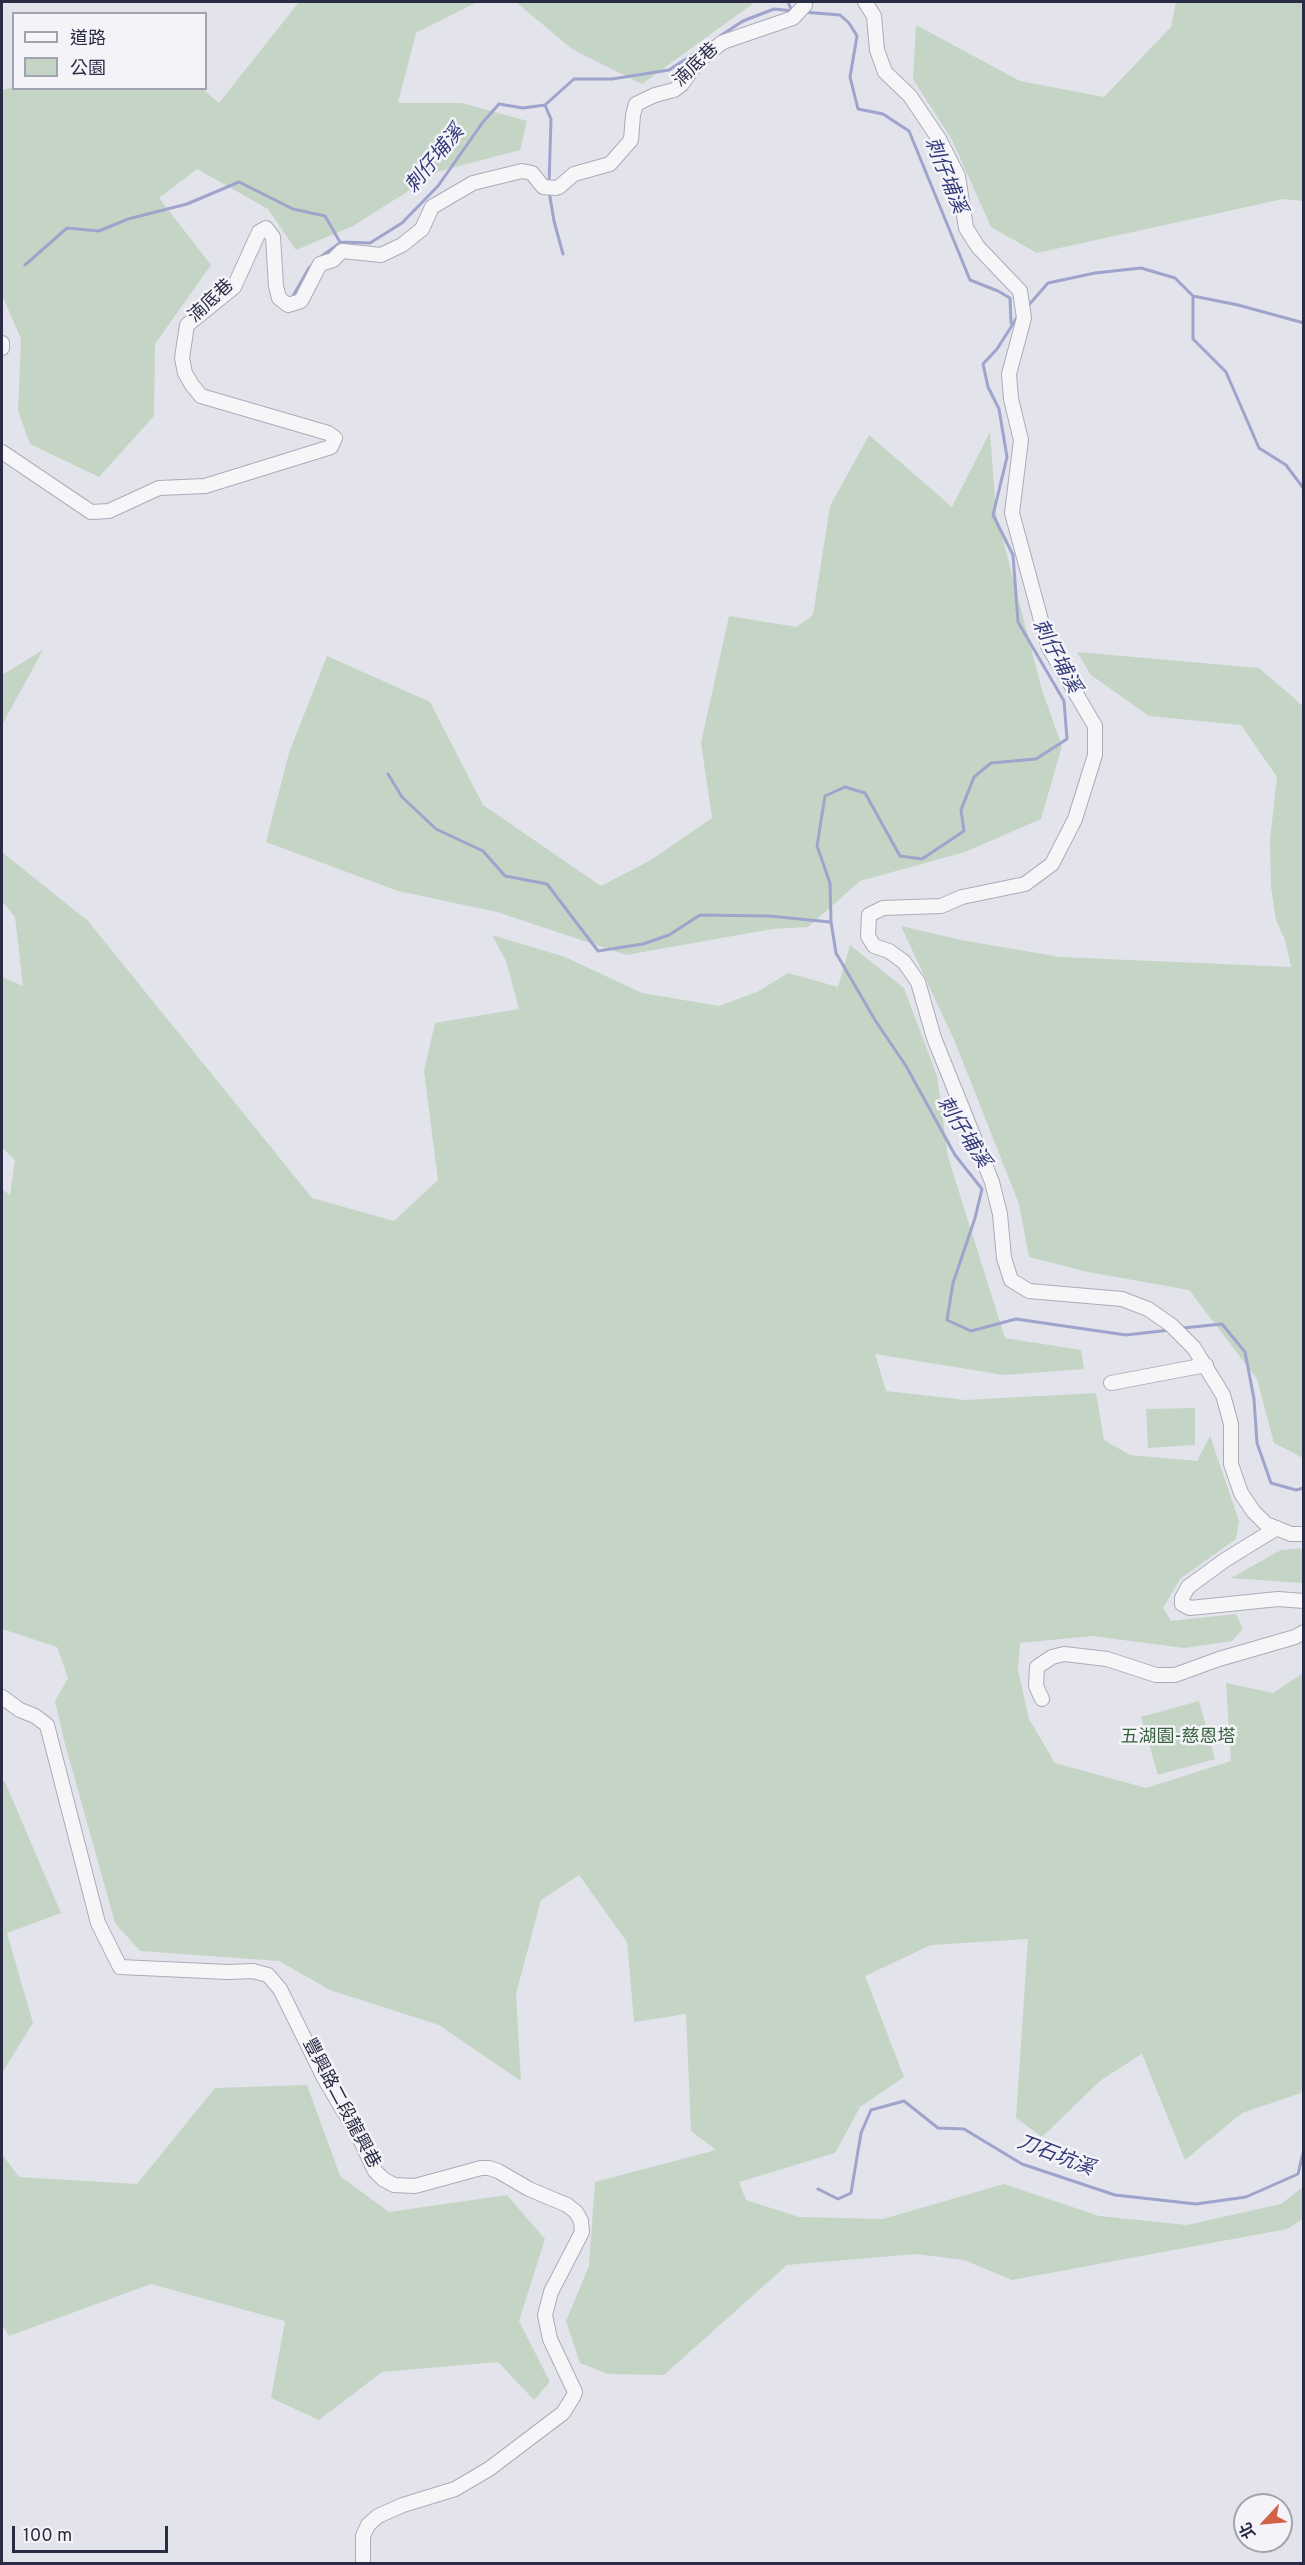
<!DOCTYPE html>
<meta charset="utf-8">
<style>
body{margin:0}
#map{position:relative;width:1305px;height:2565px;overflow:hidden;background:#e3e3eb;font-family:Overpass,"Noto Sans TC",sans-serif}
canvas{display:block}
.frame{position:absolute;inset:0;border:3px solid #2a2b44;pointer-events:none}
.legend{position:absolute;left:12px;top:12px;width:195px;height:78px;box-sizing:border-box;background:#f3f3f8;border:2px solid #a3a3b0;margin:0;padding:8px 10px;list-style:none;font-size:18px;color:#2a2b44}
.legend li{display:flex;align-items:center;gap:12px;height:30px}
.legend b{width:30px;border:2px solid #a3a3b0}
.north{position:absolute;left:1233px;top:2493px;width:60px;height:60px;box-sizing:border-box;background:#f3f3f8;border:2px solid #a3a3b0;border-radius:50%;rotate:244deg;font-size:16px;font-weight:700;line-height:24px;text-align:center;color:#2a2b44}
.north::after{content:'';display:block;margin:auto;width:21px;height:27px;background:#d16247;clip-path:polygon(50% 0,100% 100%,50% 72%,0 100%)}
.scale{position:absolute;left:12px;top:2526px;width:156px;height:27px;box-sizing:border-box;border:3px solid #2a2b44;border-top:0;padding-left:8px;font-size:18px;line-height:21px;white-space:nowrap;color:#2a2b44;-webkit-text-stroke:4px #f3f3f8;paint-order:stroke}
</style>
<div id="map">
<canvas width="1305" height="2565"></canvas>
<div class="frame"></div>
<ul class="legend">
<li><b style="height:8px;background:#f6f6f9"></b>道路</li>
<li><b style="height:16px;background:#c4d5c5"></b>公園</li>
</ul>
<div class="north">北</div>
<div class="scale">100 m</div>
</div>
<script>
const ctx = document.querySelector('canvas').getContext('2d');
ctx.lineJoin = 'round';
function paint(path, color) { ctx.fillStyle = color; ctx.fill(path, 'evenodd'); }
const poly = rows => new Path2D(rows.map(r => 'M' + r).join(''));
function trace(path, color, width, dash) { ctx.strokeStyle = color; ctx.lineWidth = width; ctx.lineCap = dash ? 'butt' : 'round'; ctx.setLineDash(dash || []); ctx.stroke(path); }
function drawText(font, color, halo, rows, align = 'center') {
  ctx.font = font + ' Overpass,"Noto Sans TC",sans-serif'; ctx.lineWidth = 5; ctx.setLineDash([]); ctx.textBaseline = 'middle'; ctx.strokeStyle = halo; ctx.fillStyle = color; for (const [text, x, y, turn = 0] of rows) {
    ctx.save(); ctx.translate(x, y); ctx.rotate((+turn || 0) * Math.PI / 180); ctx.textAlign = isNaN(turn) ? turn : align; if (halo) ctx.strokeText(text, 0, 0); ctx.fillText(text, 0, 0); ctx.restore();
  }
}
paint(poly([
 [299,2,477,2,416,33,398,103,462,103,527,121,520,150,440,171,353,226,296,250,268,209,197,169,159,198,211,265,155,344,154,416,99,477,30,444,18,411,21,339,2,295,2,90,13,87,203,89,219,103],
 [516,2,755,2,642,84,572,49],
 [1176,2,1303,2,1303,201,1283,199,1037,253,991,227,952,140,913,79,916,25,1020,81,1104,97,1171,27],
 [990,432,996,513,1042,690,1062,746,1041,819,965,852,860,881,808,927,772,929,626,955,497,912,398,891,266,842,289,753,327,656,430,702,483,805,601,886,651,860,712,818,701,743,729,616,797,627,813,615,830,506,869,435,952,507],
 [43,650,2,725,2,675],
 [1077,652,1259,668,1303,706,1303,1458,1274,1443,1257,1379,1189,1290,1088,1272,1029,1257,1019,1204,955,1042,901,926,961,940,1060,957,1291,967,1285,940,1276,920,1271,887,1270,840,1277,777,1241,725,1149,716,1091,675],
 [2,852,88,921,312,1198,394,1221,438,1180,424,1071,435,1023,519,1009,506,961,492,935,565,957,642,993,719,1006,757,992,788,973,838,987,850,945,904,988,937,1076,948,1157,1005,1338,1081,1350,1084,1369,1004,1375,875,1354,886,1391,965,1400,1096,1393,1104,1440,1130,1455,1197,1461,1210,1436,1239,1521,1236,1539,1181,1578,1163,1608,1171,1621,1236,1614,1243,1629,1232,1641,1184,1648,1092,1636,1020,1643,1018,1670,1029,1719,1055,1763,1146,1788,1231,1761,1226,1683,1273,1693,1303,1673,1304,2075,1301,2093,1242,2113,1185,2160,1142,2054,1101,2080,1042,2137,1016,2118,1028,1939,931,1945,865,1976,904,2077,860,2107,835,2153,739,2182,746,2200,799,2217,883,2219,1004,2184,1099,2216,1187,2225,1281,2204,1303,2187,1303,2219,1287,2229,1012,2280,964,2260,916,2254,787,2265,664,2375,608,2374,580,2363,566,2321,589,2266,595,2182,716,2150,691,2131,686,2014,634,2022,627,1942,579,1875,541,1900,516,1994,521,2081,439,2025,330,1990,279,1961,140,1951,115,1923,64,1740,55,1701,68,1678,57,1647,2,1629,2,1189,10,1195,15,1160,2,1147,2,977,23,986,15,917,2,901],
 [1195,1408,1195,1445,1148,1448,1146,1409],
 [1303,1548,1303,1583,1231,1578,1281,1550],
 [1199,1701,1215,1759,1158,1775,1141,1717],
 [2,1780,5,1782,61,1913,7,1933,33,2023,2,2073],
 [307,2085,340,2176,389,2212,507,2195,545,2239,519,2321,550,2382,534,2400,498,2362,382,2372,319,2420,271,2398,285,2321,151,2284,9,2336,2,2325,2,2154,19,2177,137,2184,215,2088]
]), '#c4d5c5');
trace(poly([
 [788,2,792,11],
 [803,12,840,15,849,23,857,36,850,77,858,109,883,114,909,131,970,280,998,291,1010,298,1011,323],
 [720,36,743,21,774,9,794,11],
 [545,105,551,119,549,185],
 [549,191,554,221,563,254],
 [319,258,340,243],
 [25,265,67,228,99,231,128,219,187,204,239,182,293,209,325,216,340,242,370,243,402,223,438,186,483,122,499,104,523,108,545,105,574,79,612,79,669,70,715,40],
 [293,296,309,268,314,263],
 [1193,296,1193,339,1226,372,1259,448,1286,465,1304,489],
 [1027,307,1048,283,1095,273,1141,268,1175,278,1193,296,1238,305,1304,323],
 [1018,316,997,349,983,364,988,387,999,409,1007,457,993,515,1013,555,1018,622,1064,701,1067,739,1036,759,991,763,974,777,961,810,964,831,922,859,900,856,865,793,845,787,825,796,817,846,830,883,831,922,836,953,875,1020,906,1066,955,1155,982,1189,975,1218,953,1283,947,1320,971,1331,1016,1319,1126,1335,1170,1330],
 [388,774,402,797,436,829,483,851,505,876,547,884,598,951,643,944,669,935,700,915,769,916,830,922],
 [1183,1328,1222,1324,1245,1352,1254,1399,1257,1443,1271,1483,1296,1490,1304,1488],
 [818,2189,838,2199,851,2193,861,2133,871,2110,904,2101,938,2128,964,2129,1022,2164,1115,2195,1196,2204,1246,2197,1298,2174,1304,2149]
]), '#9ea4cb', 3);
const minor = poly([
 [865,2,874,16,877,50,885,72,910,96,939,139,958,176,966,228,978,247,1020,291,1024,318,1009,374,1011,399,1021,440,1012,513,1048,646,1095,726,1095,755,1075,819,1052,864,1025,884,962,897,941,906,883,908,869,915,868,936,874,946,889,951,904,962,918,982,934,1038,992,1182,1000,1214,1004,1258,1011,1280,1029,1291,1122,1299,1148,1309,1171,1325,1194,1348,1223,1395,1231,1424,1231,1464,1241,1493,1253,1511,1266,1524,1291,1534,1304,1534],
 [559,187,574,174,610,164,631,140,633,115,636,104,655,95,674,90,682,84,698,61,723,42,793,18,805,5],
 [2,343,2,348],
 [2,452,91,512,109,511,159,488,205,486,331,447,335,438,328,433,201,396,192,385,185,373,182,358,187,325,234,287,259,232,266,228,273,237,276,286,279,298,288,305,301,301,320,264,333,260,342,251,381,255,402,245,422,229,432,207,473,183,522,171,532,173,543,187,556,188],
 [1111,1383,1206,1365],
 [1277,1528,1225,1560,1188,1587,1182,1598,1182,1604,1190,1608,1278,1599,1304,1601],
 [2,1697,20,1710,35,1716,47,1725,98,1923,120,1967,228,1972,253,1971,268,1975,280,1989,324,2078,360,2139,375,2171,383,2179,394,2185,415,2186,481,2168,489,2168,498,2171,529,2189,567,2205,576,2212,581,2221,582,2232,551,2292,545,2315,550,2339,575,2392,573,2397,563,2413,489,2469,455,2489,403,2505,378,2516,368,2525,363,2536,363,2564],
 [1042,1699,1036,1686,1037,1667,1052,1657,1064,1654,1107,1659,1156,1675,1175,1675,1219,1659,1295,1637,1304,1632]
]);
trace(minor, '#acacb9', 16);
trace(minor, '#f6f6f9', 14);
drawText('18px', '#2a2b44', '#f3f3f8', [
 ["湳底巷",697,66,-44],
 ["湳底巷",212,302,-43],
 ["豐興路二段龍興巷",340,2104,62]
]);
drawText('18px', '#37603e', '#f3f3f8', [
 ["五湖園-慈恩塔",1178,1738]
]);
drawText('italic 20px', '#333a79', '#f3f3f8', [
 ["刺仔埔溪",436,160,-51],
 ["刺仔埔溪",944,176,68],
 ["刺仔埔溪",1055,657,62],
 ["刺仔埔溪",962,1133,57],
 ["刀石坑溪",1055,2157,21]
]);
</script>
